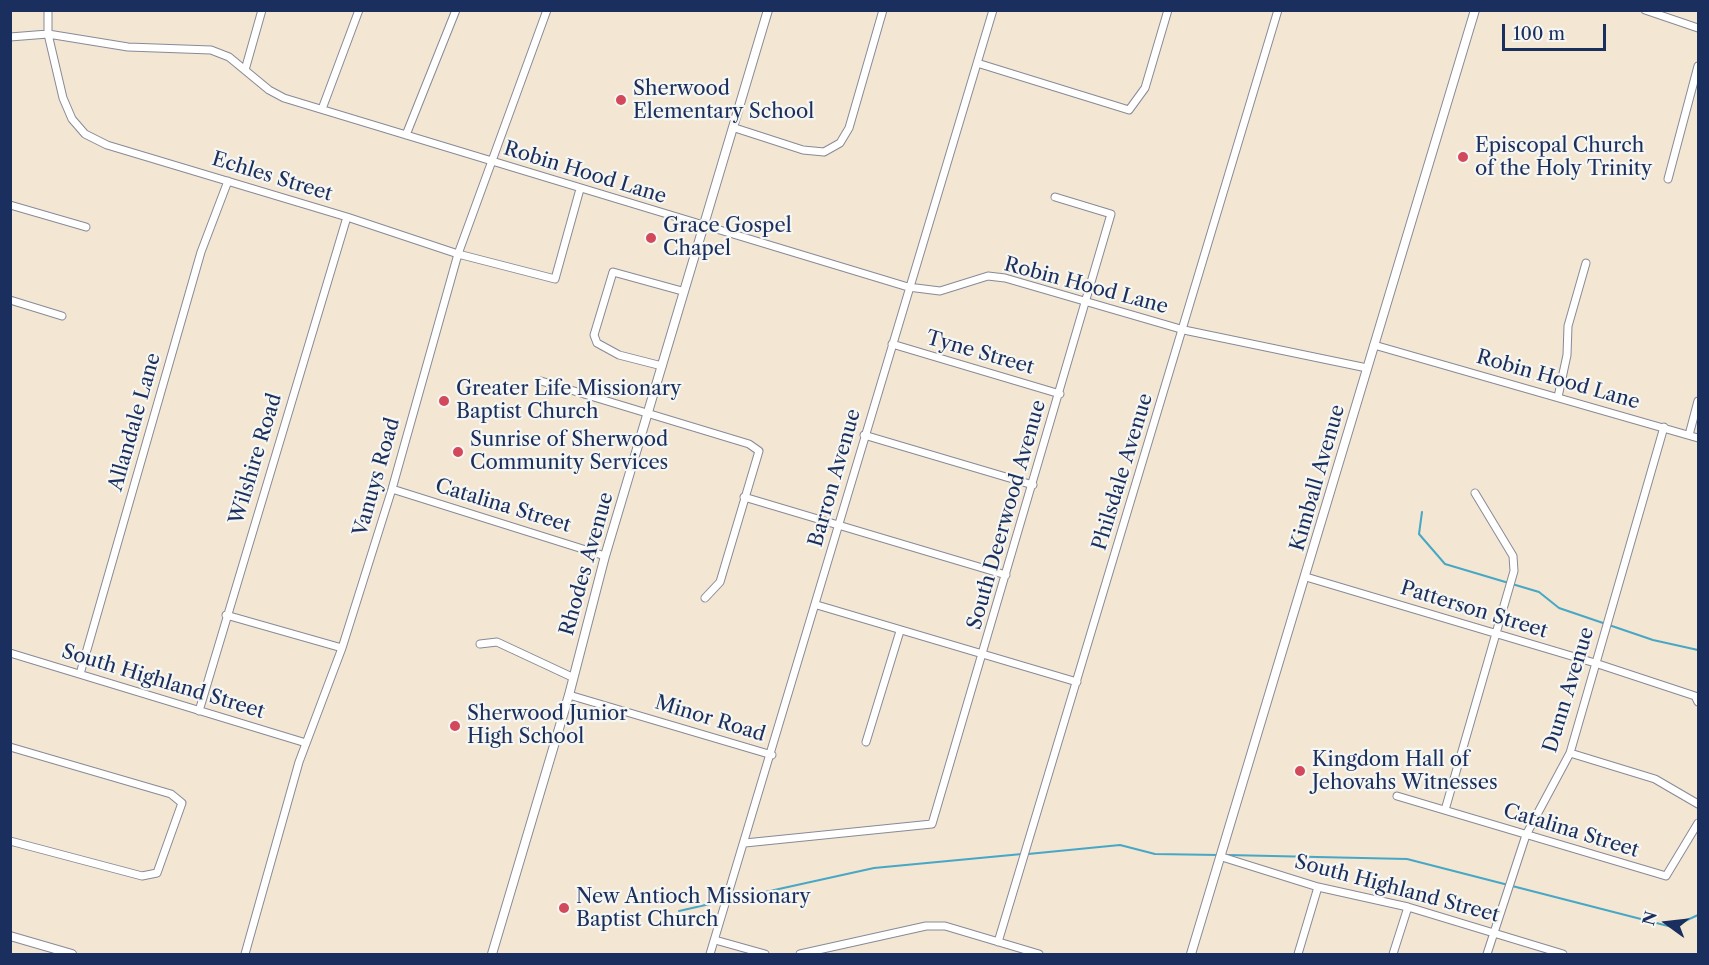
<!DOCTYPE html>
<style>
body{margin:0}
#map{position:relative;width:1709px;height:965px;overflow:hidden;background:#f3e6d2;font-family:"Libre Caslon Text",serif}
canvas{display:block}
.frame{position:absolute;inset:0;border:12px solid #1b2f5e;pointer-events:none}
.north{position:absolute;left:1637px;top:893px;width:60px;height:60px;-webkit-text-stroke:4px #f6f6f2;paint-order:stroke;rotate:285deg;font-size:16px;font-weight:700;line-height:24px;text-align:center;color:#1b2f5e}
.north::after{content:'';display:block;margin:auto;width:21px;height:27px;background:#1b2f5e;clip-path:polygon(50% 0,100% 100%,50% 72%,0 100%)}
.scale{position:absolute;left:1502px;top:24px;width:104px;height:27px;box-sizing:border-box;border:3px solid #1b2f5e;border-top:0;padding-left:8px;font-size:18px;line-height:21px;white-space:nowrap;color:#1b2f5e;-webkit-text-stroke:4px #f6f6f2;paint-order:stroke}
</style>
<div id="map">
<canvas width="1709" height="965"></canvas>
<div class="frame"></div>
<div class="north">N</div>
<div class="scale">100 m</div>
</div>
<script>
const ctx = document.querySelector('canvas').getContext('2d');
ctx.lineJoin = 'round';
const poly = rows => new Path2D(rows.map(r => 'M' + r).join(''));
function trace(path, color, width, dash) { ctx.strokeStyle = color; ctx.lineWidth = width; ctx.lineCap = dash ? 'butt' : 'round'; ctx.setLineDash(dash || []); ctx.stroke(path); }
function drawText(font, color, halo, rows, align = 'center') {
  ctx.font = font + ' "Libre Caslon Text",serif'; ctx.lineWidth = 4.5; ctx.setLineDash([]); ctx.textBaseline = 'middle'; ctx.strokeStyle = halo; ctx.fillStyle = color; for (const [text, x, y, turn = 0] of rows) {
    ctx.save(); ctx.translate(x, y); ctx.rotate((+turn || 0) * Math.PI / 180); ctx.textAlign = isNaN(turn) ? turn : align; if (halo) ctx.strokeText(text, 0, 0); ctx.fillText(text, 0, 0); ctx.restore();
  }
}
trace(poly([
 [1422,512,1419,534,1445,564,1539,592,1559,608,1653,640,1698,650],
 [1028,854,1120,845,1155,854,1218,855],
 [1227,855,1407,859,1672,927,1698,915],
 [729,900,874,868,1022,854],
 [679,911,723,901]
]), '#47a7c6', 2);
const minor = poly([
 [48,10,48,34,63,98,72,119,85,134,107,145,347,217,458,254,555,279,580,189],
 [1645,10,1698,28],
 [10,37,48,34,128,47,211,50,229,57,269,90,284,98,908,287,940,291,988,276,1005,278,1184,330,1367,368],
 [977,63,1129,110,1145,88,1168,10],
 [245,70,262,10],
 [322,109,359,10],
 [735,128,803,150,824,152,840,143,849,128,883,10],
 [406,135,456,10],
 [1668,179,1698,66],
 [10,205,86,227],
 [10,300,62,316],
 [892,344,1060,394],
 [1374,345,1698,438],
 [662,366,619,355,597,343,594,335,613,272,682,291],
 [541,381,749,444,759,451,720,582,705,598],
 [1558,397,1567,355,1568,326,1586,263],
 [864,435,1033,485],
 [1689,435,1698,401],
 [392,489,605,556],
 [744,497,1006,575],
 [1306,577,1595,663,1695,696,1698,702],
 [817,605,1077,682],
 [226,615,342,648],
 [480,644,497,642,572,677],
 [10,653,306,743],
 [80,674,201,252,228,181],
 [569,695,772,755],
 [199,711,347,217],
 [866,742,900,631],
 [10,747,171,794,182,803,157,873,142,876,10,841],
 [1570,753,1655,779,1698,804],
 [1397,796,1666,876,1698,823],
 [1445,810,1514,571,1513,556,1475,493],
 [745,843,932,824,1111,214,1055,197],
 [1222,857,1318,887,1408,907,1563,954],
 [715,940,765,954],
 [998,942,1278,10],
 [245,954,299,762,342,648,392,489,458,254,547,10],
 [710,954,993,10],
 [800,954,926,926,945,926,1039,954],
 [1298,954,1318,887],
 [1393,954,1408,907],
 [1487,954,1526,835,1570,753,1664,427]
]);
const major = poly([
 [10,936,72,954],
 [492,954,569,695,605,556,768,10],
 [1191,954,1475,10]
]);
trace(minor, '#878a98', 9);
trace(major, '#878a98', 10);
trace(minor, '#fff', 7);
trace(major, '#fff', 8);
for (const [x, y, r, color] of [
 [621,100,6,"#d1495b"],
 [1463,157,6,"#d1495b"],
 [651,238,6,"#d1495b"],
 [444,401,6,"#d1495b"],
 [458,452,6,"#d1495b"],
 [455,726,6,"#d1495b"],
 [1300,771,6,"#d1495b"],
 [564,908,6,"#d1495b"]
]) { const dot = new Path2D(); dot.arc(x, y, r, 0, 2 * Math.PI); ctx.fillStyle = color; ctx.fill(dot); trace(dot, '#f6f6f2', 2); }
drawText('20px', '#1b2f5e', '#f6f6f2', [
 ["Sherwood",633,89],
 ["Elementary School",633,112],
 ["Episcopal Church",1475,146],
 ["of the Holy Trinity",1475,169],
 ["Grace Gospel",663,226],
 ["Chapel",663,249],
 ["Greater Life Missionary",456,389],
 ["Baptist Church",456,412],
 ["Sunrise of Sherwood",470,440],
 ["Community Services",470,463],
 ["Sherwood Junior",467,714],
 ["High School",467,737],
 ["Kingdom Hall of",1312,760],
 ["Jehovahs Witnesses",1312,783],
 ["New Antioch Missionary",576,897],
 ["Baptist Church",576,920]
], 'left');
drawText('20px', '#1b2f5e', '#f6f6f2', [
 ["Robin Hood Lane",585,173,17],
 ["Echles Street",272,177,17],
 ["Robin Hood Lane",1086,286,15],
 ["Tyne Street",980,353,16],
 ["Robin Hood Lane",1558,380,16],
 ["Allandale Lane",135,422,-74],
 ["Wilshire Road",256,459,-73],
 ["Philsdale Avenue",1123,472,-73],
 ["Vanuys Road",377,477,-74],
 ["Barron Avenue",835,478,-74],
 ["Kimball Avenue",1318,478,-74],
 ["Catalina Street",503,506,17],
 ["South Deerwood Avenue",1007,515,-74],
 ["Rhodes Avenue",587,564,-74],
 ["Patterson Street",1474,610,17],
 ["South Highland Street",163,682,17],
 ["Dunn Avenue",1569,690,-73],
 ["Minor Road",710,719,17],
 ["Catalina Street",1571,831,17],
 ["South Highland Street",1397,889,15]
]);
</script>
